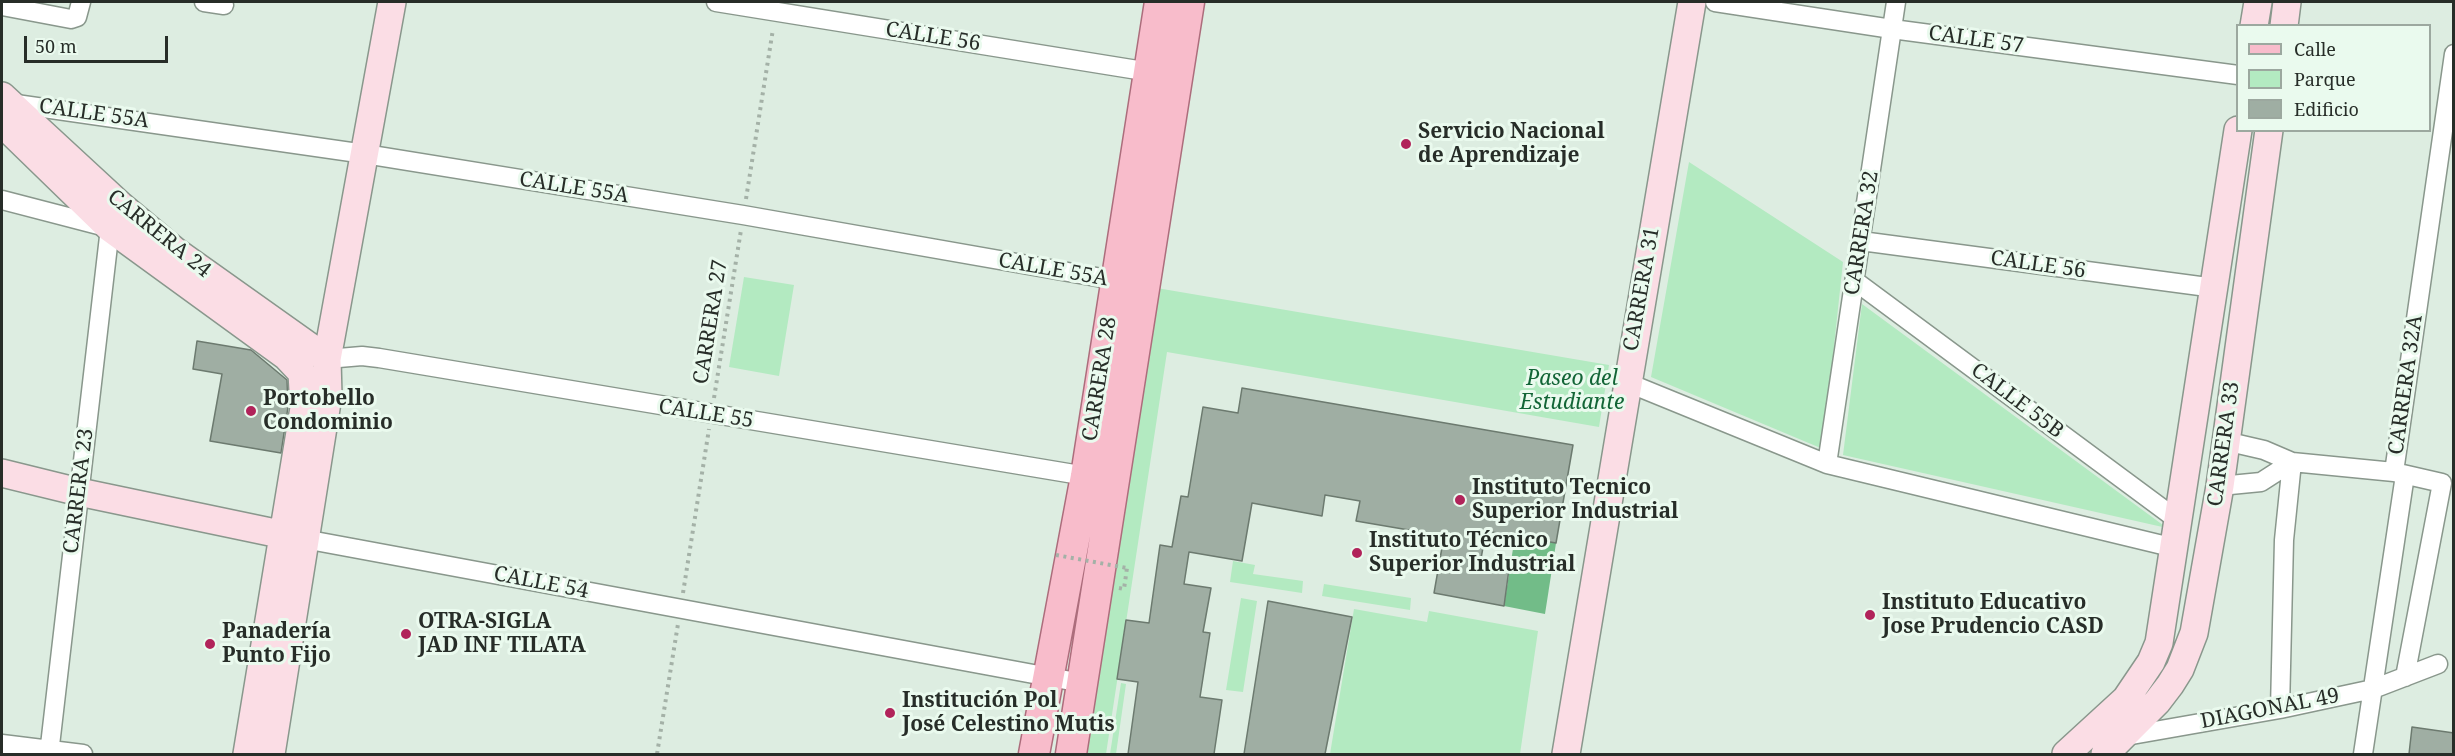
<!DOCTYPE html>
<meta charset="utf-8">
<style>
body{margin:0}
#map{position:relative;width:2455px;height:756px;overflow:hidden;background:#ddede1;font-family:"Noto Serif",serif}
canvas{display:block}
.frame{position:absolute;inset:0;border:3px solid #272d28;pointer-events:none}
.legend{position:absolute;left:2236px;top:24px;width:195px;height:108px;box-sizing:border-box;background:#eafaee;border:2px solid #9ca89f;margin:0;padding:8px 10px;list-style:none;font-size:18px;color:#272d28}
.legend li{display:flex;align-items:center;gap:12px;height:30px}
.legend b{width:30px;border:2px solid #9ca89f}
.scale{position:absolute;left:24px;top:36px;width:144px;height:27px;box-sizing:border-box;border:3px solid #272d28;border-top:0;padding-left:8px;font-size:18px;line-height:21px;white-space:nowrap;color:#272d28;-webkit-text-stroke:4px #eafaee;paint-order:stroke}
</style>
<div id="map">
<canvas width="2455" height="756"></canvas>
<div class="frame"></div>
<ul class="legend">
<li><b style="height:8px;background:#f8bccb"></b>Calle</li>
<li><b style="height:16px;background:#b3eac1"></b>Parque</li>
<li><b style="height:16px;background:#9faea3"></b>Edificio</li>
</ul>
<div class="scale">50 m</div>
</div>
<script>
const ctx = document.querySelector('canvas').getContext('2d');
ctx.lineJoin = 'round';
function paint(path, color) { ctx.fillStyle = color; ctx.fill(path, 'evenodd'); }
const poly = rows => new Path2D(rows.map(r => 'M' + r).join(''));
function trace(path, color, width, dash) { ctx.strokeStyle = color; ctx.lineWidth = width; ctx.lineCap = dash ? 'butt' : 'round'; ctx.setLineDash(dash || []); ctx.stroke(path); }
function drawText(font, color, halo, rows, align = 'center') {
  ctx.font = font + ' "Noto Serif",serif'; ctx.lineWidth = 6; ctx.setLineDash([]); ctx.textBaseline = 'middle'; ctx.strokeStyle = halo; ctx.fillStyle = color; for (const [text, x, y, turn = 0] of rows) {
    ctx.save(); ctx.translate(x, y); ctx.rotate((+turn || 0) * Math.PI / 180); ctx.textAlign = isNaN(turn) ? turn : align; if (halo) ctx.strokeText(text, 0, 0); ctx.fillText(text, 0, 0); ctx.restore();
  }
}
paint(poly([
 [1689,162,1843,262,1823,449,1651,377],
 [744,277,794,285,779,376,729,367],
 [1145,286,1609,365,1599,427,1167,352,1106,754,1070,754],
 [1862,304,2167,528,1843,455],
 [1233,561,1255,565,1253,574,1303,581,1302,593,1230,582],
 [1324,584,1411,598,1410,610,1322,596],
 [1241,598,1257,601,1243,692,1226,690],
 [1354,609,1427,622,1429,611,1538,631,1520,754,1330,754],
 [1121,683,1126,684,1116,754,1110,754]
]), '#b3eac1');
paint(poly([
 [1515,536,1556,543,1545,614,1504,606]
]), '#72bc88');
const building = poly([
 [197,341,251,350,287,380,288,407,281,453,210,441,222,374,193,369,197,341],
 [1242,388,1573,445,1556,543,1486,531,1480,564,1509,569,1504,606,1434,593,1444,536,1356,521,1360,501,1325,495,1322,516,1252,503,1242,561,1189,552,1184,584,1211,588,1203,632,1210,633,1200,697,1222,700,1214,754,1128,754,1138,682,1117,679,1126,620,1149,623,1160,545,1172,547,1181,496,1188,497,1203,407,1238,413,1242,388],
 [1268,601,1352,617,1325,754,1244,754,1268,601],
 [2412,727,2454,733,2454,754,2409,754,2412,727]
]);
paint(building, '#9faea3');
trace(building, '#6c7a6f', 1.5);
const street = poly([
 [204,2,224,5],
 [716,2,1150,72],
 [1715,2,1892,29,2238,75],
 [2,6,71,19,77,17,81,2],
 [9,103,365,154,743,215,1125,282],
 [2,200,110,228,49,754],
 [1861,241,2215,288],
 [1855,281,2179,521],
 [327,359,362,356,379,358,1086,476],
 [1626,382,1827,464,2175,548],
 [2225,441,2264,450,2292,462,2394,472,2442,483,2405,677],
 [1827,464,1896,2],
 [2394,472,2454,54],
 [2220,486,2261,482,2292,462],
 [304,539,1082,683],
 [2280,709,2284,540,2292,462],
 [2126,736,2280,709,2373,689,2438,664],
 [2,744,83,754],
 [2363,754,2405,475]
]);
const secondary = poly([
 [2254,26,2258,2],
 [2284,26,2287,2],
 [2,96,120,205,175,251,327,359],
 [2,123,110,228,286,356,302,373,304,408,247,754],
 [2,473,79,492,299,538],
 [271,754,328,396,327,359,392,2],
 [1566,754,1692,2],
 [2066,754,2126,699,2151,662,2159,643,2238,130],
 [2105,754,2157,702,2170,685,2180,669,2194,633,2220,486,2269,130]
]);
const primary = poly([
 [1034,754,1086,476,1160,2],
 [1071,754,1189,2]
]);
trace(street, '#89978c', 21);
trace(secondary, '#89978c', 30);
trace(primary, '#ac6d7c', 33);
trace(poly([
 [746,199,773,29],
 [714,398,741,230],
 [1119,588,1124,589,1127,568],
 [683,593,709,429],
 [657,754,678,624]
]), '#a4b1a7', 4, [3, 4.5]);
trace(street, '#fff', 18);
trace(secondary, '#fbdde5', 27);
trace(primary, '#f8bccb', 30);
trace(poly([
 [1056,555,1127,568]
]), '#a4b1a7', 4, [3, 4.5]);
for (const [x, y, r, color] of [
 [1406,144,6,"#b1235a"],
 [251,411,6,"#b1235a"],
 [1460,500,6,"#b1235a"],
 [1357,553,6,"#b1235a"],
 [1870,615,6,"#b1235a"],
 [406,634,6,"#b1235a"],
 [210,644,6,"#b1235a"],
 [890,713,6,"#b1235a"]
]) { const dot = new Path2D(); dot.arc(x, y, r, 0, 2 * Math.PI); ctx.fillStyle = color; ctx.fill(dot); trace(dot, '#eafaee', 2); }
drawText('21px', '#272d28', '#eafaee', [
 ["CALLE 56",933,37,9],
 ["CALLE 57",1976,40,8],
 ["CALLE 55A",94,114,8],
 ["CALLE 55A",574,188,9],
 ["CARRERA 32",1862,233,-81],
 ["CARRERA 24",159,234,39],
 ["CALLE 56",2038,265,8],
 ["CALLE 55A",1053,270,10],
 ["CARRERA 31",1642,289,-80],
 ["CARRERA 27",711,322,-81],
 ["CARRERA 28",1100,379,-81],
 ["CARRERA 32A",2406,385,-82],
 ["CALLE 55B",2017,401,37],
 ["CALLE 55",706,414,9],
 ["CARRERA 33",2224,444,-82],
 ["CARRERA 23",79,491,-83],
 ["CALLE 54",541,583,11],
 ["DIAGONAL 49",2270,709,-11]
]);
drawText('bold 21px', '#272d28', '#eafaee', [
 ["Servicio Nacional",1418,132],
 ["de Aprendizaje",1418,156],
 ["Portobello",263,399],
 ["Condominio",263,423],
 ["Instituto Tecnico",1472,488],
 ["Superior Industrial",1472,512],
 ["Instituto Técnico",1369,541],
 ["Superior Industrial",1369,565],
 ["Instituto Educativo",1882,603],
 ["Jose Prudencio CASD",1882,627],
 ["OTRA-SIGLA",418,622],
 ["JAD INF TILATA",418,646],
 ["Panadería",222,632],
 ["Punto Fijo",222,656],
 ["Institución Pol",902,701],
 ["José Celestino Mutis",902,725]
], 'left');
drawText('italic 21px', '#126536', '#eafaee', [
 ["Paseo del",1572,379],
 ["Estudiante",1572,403]
]);
</script>
